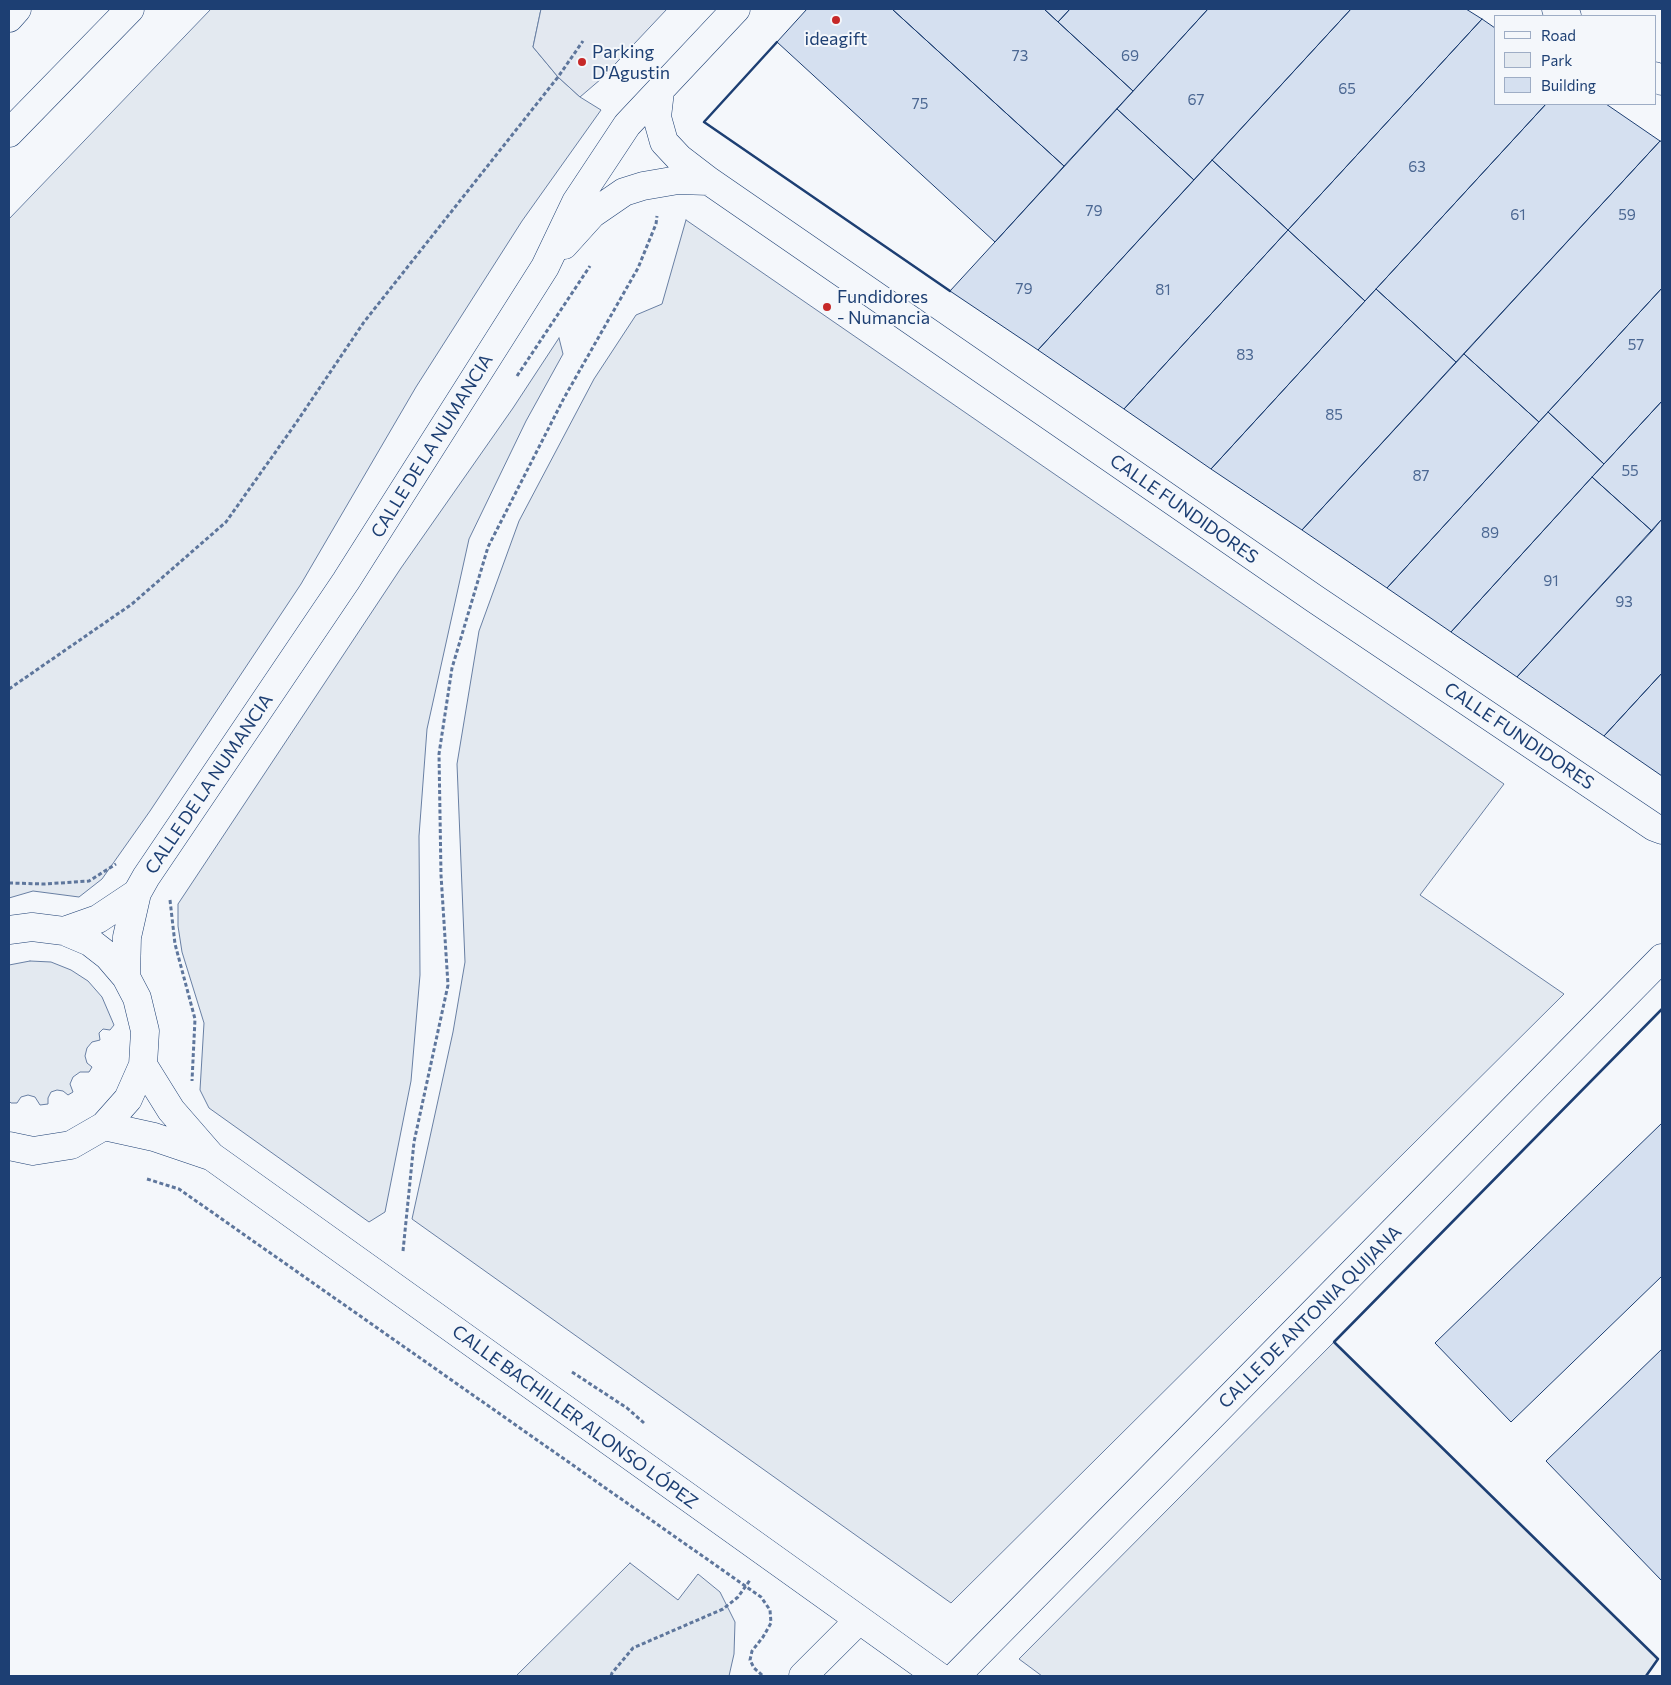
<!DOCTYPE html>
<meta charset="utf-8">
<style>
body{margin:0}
#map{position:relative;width:1671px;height:1685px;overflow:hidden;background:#f4f7fb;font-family:Commissioner,sans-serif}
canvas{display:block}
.frame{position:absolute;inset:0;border:10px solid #1d3f73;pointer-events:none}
.legend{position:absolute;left:1494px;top:15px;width:162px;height:90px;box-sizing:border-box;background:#f4f7fb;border:1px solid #9eadc5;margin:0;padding:6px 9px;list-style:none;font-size:15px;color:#1d3f73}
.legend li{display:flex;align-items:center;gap:10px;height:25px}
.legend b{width:25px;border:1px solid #9eadc5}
</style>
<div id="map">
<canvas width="1671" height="1685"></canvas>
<div class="frame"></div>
<ul class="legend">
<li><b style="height:6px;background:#f4f7fb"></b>Road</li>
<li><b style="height:14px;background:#e3e9f0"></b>Park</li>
<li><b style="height:14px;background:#d5e0f0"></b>Building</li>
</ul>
</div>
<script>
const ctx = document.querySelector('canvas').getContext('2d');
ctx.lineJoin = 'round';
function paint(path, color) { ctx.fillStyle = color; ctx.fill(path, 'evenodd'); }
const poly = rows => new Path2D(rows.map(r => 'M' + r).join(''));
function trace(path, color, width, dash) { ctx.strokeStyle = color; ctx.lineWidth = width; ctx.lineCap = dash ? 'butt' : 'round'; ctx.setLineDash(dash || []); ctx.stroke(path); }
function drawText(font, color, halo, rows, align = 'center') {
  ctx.font = font + ' Commissioner,sans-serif'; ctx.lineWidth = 4; ctx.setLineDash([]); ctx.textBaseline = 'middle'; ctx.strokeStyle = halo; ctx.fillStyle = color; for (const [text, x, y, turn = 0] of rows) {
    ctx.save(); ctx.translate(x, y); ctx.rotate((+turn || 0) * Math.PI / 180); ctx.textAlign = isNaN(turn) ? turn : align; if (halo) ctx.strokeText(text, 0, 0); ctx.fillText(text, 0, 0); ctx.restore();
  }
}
const green = poly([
 [211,9,541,9,533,47,558,77,580,97,601,110,522,221,416,387,301,584,150,811,102,879,79,897,33,891,9,898,9,219,211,9],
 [686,220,1504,784,1420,895,1564,994,951,1603,412,1219,453,1032,465,962,457,764,479,631,519,521,594,379,636,315,662,304,686,220],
 [559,338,563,354,526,421,469,539,427,729,419,836,420,975,411,1081,385,1212,369,1222,209,1108,200,1090,204,1023,182,952,178,926,178,904,401,568,513,408,559,338],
 [30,961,51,962,71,970,88,981,102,997,114,1025,110,1030,103,1029,99,1033,100,1040,92,1042,87,1048,85,1056,87,1063,92,1067,89,1072,80,1072,73,1077,70,1084,73,1092,68,1095,63,1091,57,1090,51,1092,48,1098,48,1104,40,1105,35,1097,28,1095,21,1097,17,1103,11,1103,9,1101,9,965,30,961],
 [1334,1342,1658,1659,1646,1676,1042,1676,1019,1659,1334,1342],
 [630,1563,678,1600,698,1574,720,1592,735,1622,734,1654,729,1676,516,1676,630,1563]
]);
paint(green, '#e3e9f0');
trace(green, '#687fa3', 1);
const parking = poly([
 [541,9,667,9,601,79,580,97,558,77,533,47,541,9]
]);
paint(parking, '#e3e8f0');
trace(parking, '#687fa3', 1);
const building = poly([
 [807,9,892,9,1064,166,995,242,777,42,807,9],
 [892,9,1044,9,1133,91,1064,166,892,9],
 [1044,9,1070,9,1058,22,1044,9],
 [1070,9,1208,9,1133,91,1058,22,1070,9],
 [1208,9,1351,9,1194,180,1117,109,1208,9],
 [1351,9,1466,9,1482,19,1288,230,1212,160,1351,9],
 [1482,19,1495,28,1495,104,1546,104,1365,301,1288,230,1482,19],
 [1546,104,1606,104,1660,141,1456,362,1376,289,1546,104],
 [1117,109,1194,180,1038,350,950,291,1117,109],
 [1660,141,1662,142,1662,288,1539,422,1464,354,1660,141],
 [1212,160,1288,230,1124,409,1038,350,1212,160],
 [1288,230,1365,301,1211,469,1124,409,1288,230],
 [1662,288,1662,401,1604,464,1548,412,1662,288],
 [1376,289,1456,362,1302,530,1211,469,1376,289],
 [1464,354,1539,422,1387,588,1302,530,1464,354],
 [1662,401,1662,519,1652,531,1592,477,1662,401],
 [1548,412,1604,464,1451,632,1387,588,1548,412],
 [1592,477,1652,531,1517,677,1451,632,1592,477],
 [1662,519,1662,673,1604,736,1517,677,1662,519],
 [1662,673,1662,776,1604,736,1662,673],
 [1662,1123,1662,1276,1511,1422,1435,1343,1662,1123],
 [1662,1349,1662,1581,1546,1461,1662,1349]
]);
paint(building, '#d5e0f0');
trace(building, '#1d3f73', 1);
const minor = poly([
 [660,91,657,117,664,142,679,158,709,181,1315,599,1654,827,1662,830],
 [564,245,592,214,624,192,643,186,678,180,709,181],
 [9,930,32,927,64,931,90,942,108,956,126,977,137,998,145,1031,143,1065,128,1099,104,1126,71,1145,33,1151,9,1146],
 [64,931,98,919,137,893],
 [126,977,127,937,137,893,146,877,346,581,545,267,576,202,627,125,736,9],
 [143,1065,171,1110,211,1156,938,1676],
 [104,1126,154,1137,210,1156],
 [803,1676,859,1620],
 [956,1676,1662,958]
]);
const tertiary = poly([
 [1556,9,1567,16],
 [1655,76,1662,81]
]);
const motorway = poly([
 [9,18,17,9],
 [9,133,130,9]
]);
trace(minor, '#1d3f73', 29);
trace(tertiary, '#1d3f73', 29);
trace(motorway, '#1d3f73', 29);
trace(poly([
 [517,376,590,266],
 [9,689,132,604,226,522,296,423,364,322,558,77,583,41],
 [9,883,45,884,89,881,116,864],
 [170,900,175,944,195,1019,192,1081],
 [147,1179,179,1189,761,1597,770,1610,771,1623,763,1637,752,1651,750,1660,754,1668,763,1676],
 [403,1251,414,1142,448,985,441,875,439,754,452,668,488,547,564,398,638,268,656,224,657,216],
 [572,1372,627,1408,644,1423],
 [611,1676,612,1673,633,1648,723,1609,738,1597,750,1580]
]), '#5e769c', 3, [4, 2.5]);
trace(minor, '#f4f7fb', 28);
trace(tertiary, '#f4f7fb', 28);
trace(motorway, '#f4f7fb', 28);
trace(poly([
 [777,42,704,122,950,291],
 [1646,1676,1658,1659,1334,1342,1662,1009]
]), '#1d3f73', 2.5);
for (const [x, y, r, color] of [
 [836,20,5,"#c62828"],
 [582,62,5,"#c62828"],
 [827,307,5,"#c62828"]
]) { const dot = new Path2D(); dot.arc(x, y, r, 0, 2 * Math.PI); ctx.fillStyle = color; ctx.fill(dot); trace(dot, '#f4f7fb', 2); }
drawText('15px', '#4b6792', null, [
 ["73",1020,56],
 ["69",1130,56],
 ["65",1347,89],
 ["67",1196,100],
 ["75",920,104],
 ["63",1417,167],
 ["79",1094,211],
 ["61",1518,215],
 ["59",1627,215],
 ["79",1024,289],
 ["81",1163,290],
 ["57",1636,345],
 ["83",1245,355],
 ["85",1334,415],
 ["55",1630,471],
 ["87",1421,476],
 ["89",1490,533],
 ["91",1551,581],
 ["93",1624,602]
]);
drawText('18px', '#1d3f73', '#f4f7fb', [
 ["ideagift",836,39,"center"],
 ["Parking",592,52],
 ["D'Agustin",592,73],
 ["Fundidores",837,297],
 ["- Numancia",837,318]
], 'left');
drawText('18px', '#1d3f73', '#f4f7fb', [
 ["CALLE DE LA NUMANCIA",432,446,-58],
 ["CALLE FUNDIDORES",1184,509,35],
 ["CALLE FUNDIDORES",1519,736,34],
 ["CALLE DE LA NUMANCIA",209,784,-56],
 ["CALLE DE ANTONIA QUIJANA",1310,1317,-45],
 ["CALLE BACHILLER ALONSO LÓPEZ",575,1417,36]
]);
</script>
